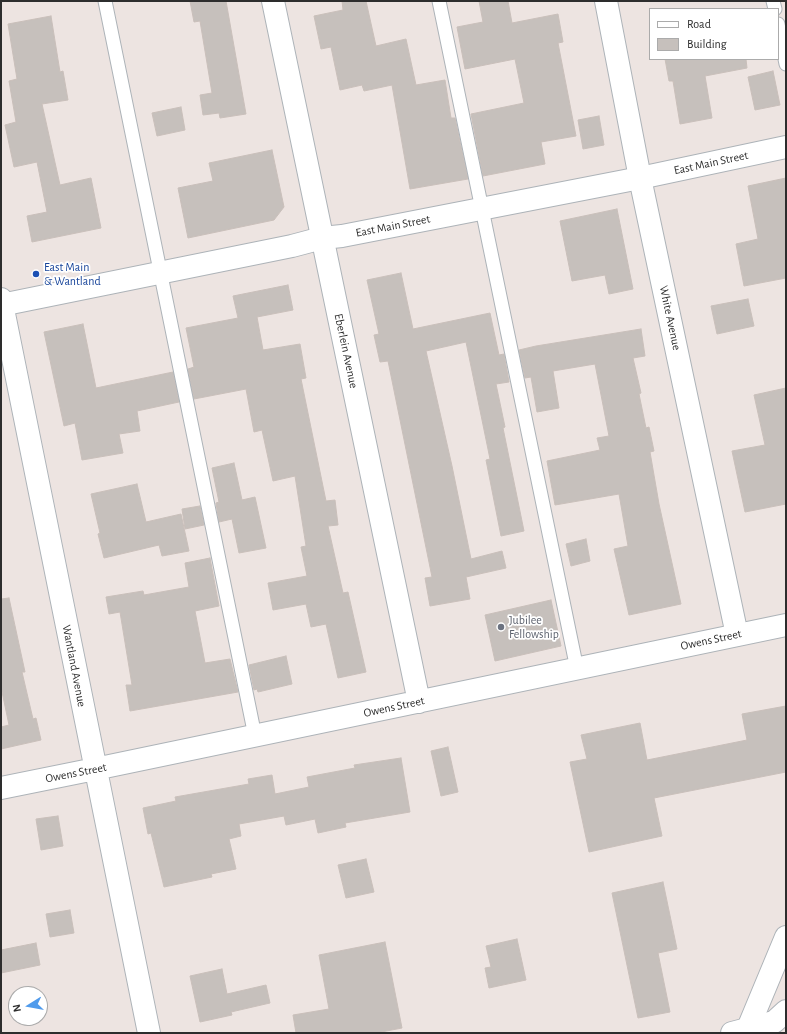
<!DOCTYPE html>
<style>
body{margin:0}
#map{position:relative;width:787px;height:1034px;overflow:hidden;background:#ede4e1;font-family:"Alegreya Sans",sans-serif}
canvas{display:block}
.frame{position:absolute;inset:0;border:2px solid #2d2d2d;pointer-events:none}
.legend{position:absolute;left:649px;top:8px;width:130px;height:52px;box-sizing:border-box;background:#fff;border:1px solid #ababab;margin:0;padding:5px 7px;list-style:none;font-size:12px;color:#2d2d2d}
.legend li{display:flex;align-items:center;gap:8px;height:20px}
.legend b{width:20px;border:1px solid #ababab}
.north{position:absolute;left:8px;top:986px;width:40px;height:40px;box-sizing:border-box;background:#fff;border:1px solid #ababab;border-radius:50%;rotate:259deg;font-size:11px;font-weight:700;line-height:16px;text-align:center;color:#2d2d2d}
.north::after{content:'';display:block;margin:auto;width:14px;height:18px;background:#509bec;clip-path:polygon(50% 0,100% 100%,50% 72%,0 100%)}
</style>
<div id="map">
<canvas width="787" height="1034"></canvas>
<div class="frame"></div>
<ul class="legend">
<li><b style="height:5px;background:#fff"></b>Road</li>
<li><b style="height:11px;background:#c6c0bc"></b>Building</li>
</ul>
<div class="north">N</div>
</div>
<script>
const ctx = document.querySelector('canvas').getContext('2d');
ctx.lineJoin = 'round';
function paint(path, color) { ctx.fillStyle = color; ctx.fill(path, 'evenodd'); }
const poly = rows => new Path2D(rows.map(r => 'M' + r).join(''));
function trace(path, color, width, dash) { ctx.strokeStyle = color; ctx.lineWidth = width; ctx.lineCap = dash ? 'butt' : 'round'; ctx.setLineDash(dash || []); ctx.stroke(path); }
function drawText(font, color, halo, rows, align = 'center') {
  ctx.font = font + ' "Alegreya Sans",sans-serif'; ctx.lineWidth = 3.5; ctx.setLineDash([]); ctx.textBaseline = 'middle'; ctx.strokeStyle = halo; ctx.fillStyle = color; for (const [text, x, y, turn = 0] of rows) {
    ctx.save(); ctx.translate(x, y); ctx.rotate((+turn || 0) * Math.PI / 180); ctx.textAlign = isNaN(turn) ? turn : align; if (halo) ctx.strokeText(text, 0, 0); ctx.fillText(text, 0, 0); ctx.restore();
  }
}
const building = poly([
 [190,1,226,1,246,114,220,118,219,113,203,115,200,95,212,93,200,21,194,22,190,1],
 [342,1,366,1,376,46,406,39,416,85,445,80,451,118,455,118,468,179,410,189,392,85,364,91,362,85,340,90,331,47,321,49,314,16,343,10,342,1],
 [479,1,508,1,512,23,558,14,563,42,558,43,576,136,541,142,545,164,483,176,471,114,524,103,515,59,465,69,457,27,483,22,479,1],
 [51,16,60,72,63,71,68,100,42,104,60,185,91,178,101,228,32,242,27,216,47,212,37,162,14,167,5,125,16,122,9,81,17,79,8,24,51,16],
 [665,59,746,59,747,68,705,76,712,118,680,124,673,81,669,81,665,59],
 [773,71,780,105,755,110,748,77,773,71],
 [181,107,185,130,157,136,152,113,181,107],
 [599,116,604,145,583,149,578,120,599,116],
 [272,150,284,207,274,220,188,238,178,188,213,181,209,163,272,150],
 [786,178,786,278,744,286,736,244,758,239,748,186,786,178],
 [617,209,633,289,609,294,605,275,572,281,560,221,617,209],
 [401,273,413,329,490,313,499,355,504,354,509,382,496,384,505,427,503,428,524,531,501,536,486,460,490,459,466,342,426,351,452,466,471,559,502,551,506,568,466,577,470,599,430,606,425,578,432,577,388,361,380,362,374,335,379,334,367,280,401,273],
 [288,285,293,310,257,317,263,350,300,344,306,378,301,379,326,501,335,500,338,525,328,526,343,593,348,592,366,672,338,678,326,624,311,627,306,604,273,610,268,583,307,576,301,547,306,546,295,476,273,481,262,430,254,432,246,389,194,399,188,369,194,367,186,328,238,318,233,296,288,285],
 [748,299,754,326,717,334,711,306,748,299],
 [83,324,96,388,173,372,179,402,137,411,140,431,119,434,123,453,82,460,75,423,64,426,44,332,83,324],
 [641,329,645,356,633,358,641,393,639,394,646,428,649,427,654,451,650,452,659,504,681,604,629,615,614,549,628,546,619,494,555,505,547,461,600,450,597,438,609,436,595,364,553,371,559,408,537,412,531,377,525,378,519,350,536,346,641,329],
 [786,388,786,504,745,512,732,451,765,445,754,395,786,388],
 [234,463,242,500,255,497,266,548,239,553,232,519,219,522,216,503,219,502,212,468,234,463],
 [137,484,146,522,181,514,189,551,162,556,159,545,104,558,98,534,100,533,91,494,137,484],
 [200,506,204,525,185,529,182,509,200,506],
 [586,539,590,561,571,566,566,544,586,539],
 [210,558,219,606,195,611,205,663,230,659,238,692,130,711,126,685,132,685,120,612,109,614,106,597,143,591,144,595,189,587,185,563,210,558],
 [9,598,25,672,22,672,33,719,36,718,41,740,1,749,1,727,9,725,1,687,1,599,9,598],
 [551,600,561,646,495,661,485,615,551,600],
 [286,656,292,684,258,692,257,689,254,690,249,665,286,656],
 [786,706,786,772,654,798,662,836,589,852,570,762,587,759,581,735,640,723,647,760,747,740,742,714,786,706],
 [448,747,458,792,441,796,431,751,448,747],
 [401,758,410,812,345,823,346,827,318,833,315,819,286,825,284,816,239,824,241,836,229,839,236,869,211,874,212,877,164,887,151,833,148,834,143,808,176,801,175,797,249,784,248,779,272,775,275,794,309,787,307,777,355,768,354,765,401,758],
 [58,816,63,846,41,850,36,819,58,816],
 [366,859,374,892,346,898,338,865,366,859],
 [663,882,677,949,658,953,670,1012,638,1018,612,893,663,882],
 [70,910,74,933,50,937,46,914,70,910],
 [517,939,526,980,489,988,485,968,491,967,486,946,517,939],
 [385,942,402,1028,376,1033,296,1033,293,1015,329,1009,319,955,385,942],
 [36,943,40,965,1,973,1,950,36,943],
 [222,969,227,994,266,985,270,1003,231,1012,232,1015,200,1022,190,976,222,969]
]);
paint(building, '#c6c0bc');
trace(building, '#c9bfba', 1);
const lane = poly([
 [105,1,255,736],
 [439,1,577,669],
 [773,1,775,9],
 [778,24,786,64]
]);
const street = poly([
 [273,1,419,702],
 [606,1,640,178,737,635],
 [1,299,149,1033],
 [1,788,95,769,786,625],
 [732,1033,774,1022,786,1011]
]);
const secondary = poly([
 [1,305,292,246,322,238,342,236,640,178,786,147],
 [746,1033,786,937]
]);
trace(lane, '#adb3b8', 15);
trace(street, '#adb3b8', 24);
trace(secondary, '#adb3b8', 24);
trace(lane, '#fff', 13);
trace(street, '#fff', 22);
trace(secondary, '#fff', 22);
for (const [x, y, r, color] of [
 [36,274,4,"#1a4fb4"],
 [501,627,4,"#6b7280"]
]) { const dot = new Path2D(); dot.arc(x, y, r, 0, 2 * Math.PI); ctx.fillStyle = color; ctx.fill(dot); trace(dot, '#fff', 1.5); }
drawText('12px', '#2d2d2d', '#fff', [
 ["East Main Street",711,163,-12],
 ["East Main Street",393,226,-11],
 ["White Avenue",670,318,78],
 ["Eberlein Avenue",346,351,78],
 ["Owens Street",711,640,-12],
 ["Wantland Avenue",74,666,79],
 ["Owens Street",394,707,-12],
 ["Owens Street",76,773,-11]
]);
drawText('12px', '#164399', '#fff', [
 ["East Main",44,267],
 ["& Wantland",44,281]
], 'left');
drawText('12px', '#5b616d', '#fff', [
 ["Jubilee",509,620],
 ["Fellowship",509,634]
], 'left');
</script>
